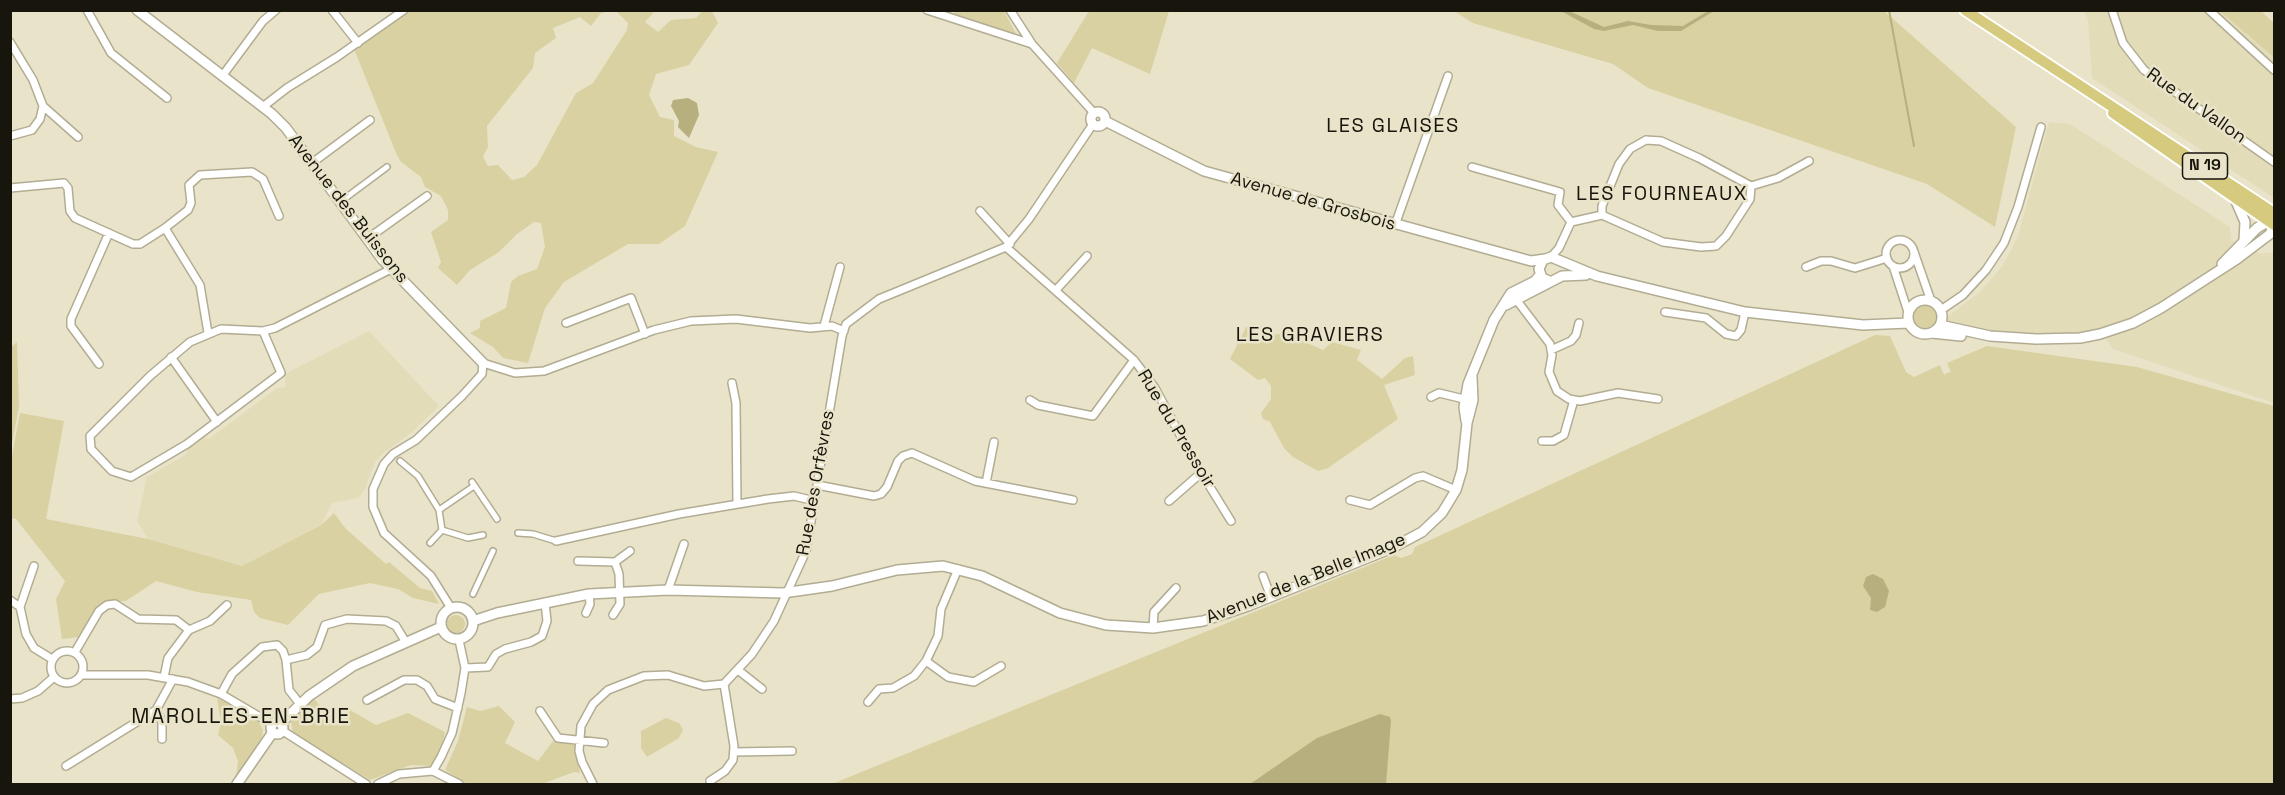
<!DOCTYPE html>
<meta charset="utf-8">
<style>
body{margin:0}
#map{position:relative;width:2285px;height:795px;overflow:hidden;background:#e9e4c9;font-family:"Space Grotesk",sans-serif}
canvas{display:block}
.frame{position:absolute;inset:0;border:12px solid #17150c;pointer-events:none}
</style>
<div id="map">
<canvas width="2285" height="795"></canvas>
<div class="frame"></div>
</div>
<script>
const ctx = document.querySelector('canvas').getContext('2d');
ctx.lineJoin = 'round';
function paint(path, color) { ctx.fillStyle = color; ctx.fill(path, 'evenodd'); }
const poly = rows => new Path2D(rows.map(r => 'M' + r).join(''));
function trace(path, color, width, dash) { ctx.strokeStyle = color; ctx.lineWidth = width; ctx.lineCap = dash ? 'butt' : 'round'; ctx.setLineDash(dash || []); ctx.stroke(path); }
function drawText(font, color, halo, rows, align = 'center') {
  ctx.font = font + ' "Space Grotesk",sans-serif'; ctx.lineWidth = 5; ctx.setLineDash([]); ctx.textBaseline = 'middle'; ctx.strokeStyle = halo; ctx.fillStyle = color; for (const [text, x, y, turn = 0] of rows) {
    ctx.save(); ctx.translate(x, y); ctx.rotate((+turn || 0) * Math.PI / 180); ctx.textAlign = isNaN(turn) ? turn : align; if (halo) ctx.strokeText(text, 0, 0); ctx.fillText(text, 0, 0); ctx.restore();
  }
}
paint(poly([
 [2083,11,2236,11,2274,41,2274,198,2092,78,2088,19],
 [2049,122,2070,124,2230,227,2231,240,2261,254,2274,252,2274,403,2113,349,2099,329,2064,335,1976,329,1949,323,1946,318,1981,291,2003,265,2018,236],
 [369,331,439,406,411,433,383,453,375,462,364,491,358,498,332,503,320,527,242,566,148,539,137,521,147,477,185,455,187,453,186,448,204,437,209,439,277,388,285,387,285,374]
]), '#e2dcb9');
paint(poly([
 [410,11,611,11,601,13,591,26,580,17,553,28,556,38,535,53,533,68,487,126,488,147,483,157,488,166,498,165,512,180,524,177,537,165,576,93,593,83,627,30,628,23,616,11,652,11,654,12,645,22,658,32,671,20,696,18,702,11,712,11,718,23,689,65,656,74,649,95,660,117,674,120,674,136,696,147,718,152,685,226,659,244,628,244,564,282,545,308,528,363,503,358,493,347,470,333,480,328,480,321,506,308,511,282,518,276,537,269,545,247,541,223,534,222,517,234,499,252,470,270,457,285,438,268,441,262,431,232,448,220,448,210,441,196,425,187,421,177,401,162,396,153,354,49],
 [956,11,1004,11,1016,34,953,15],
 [1089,11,1169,11,1150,74,1092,48,1074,83,1057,63],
 [1454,11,1884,11,2016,127,1995,227,1927,184,1648,88,1613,64,1473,23],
 [2220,11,2261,11,2274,23,2274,57],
 '1913 317a12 12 0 1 1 24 0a12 12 0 1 1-24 0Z',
 [1246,327,1256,328,1261,337,1285,333,1323,350,1332,342,1361,350,1357,360,1382,379,1405,358,1413,356,1415,375,1384,385,1398,419,1328,468,1318,471,1293,457,1284,448,1270,422,1263,419,1261,413,1271,399,1271,386,1265,378,1258,380,1230,359],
 [1875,335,1890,336,1906,372,1914,377,1940,365,1944,375,1947,373,1951,372,1947,363,1987,346,2137,367,2274,406,2274,784,832,784,1394,555,1401,558,1412,554,1415,547],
 [17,342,19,406,11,449,11,347],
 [20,413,64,421,46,519,148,539,242,566,320,526,334,513,346,529,386,564,389,562,420,588,432,591,439,604,413,598,398,589,370,583,319,594,288,625,260,618,254,612,251,600,197,592,156,581,126,601,106,601,96,610,79,637,62,639,56,599,65,581,16,519,11,518,11,461],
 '447 624a9 9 0 1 1 18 0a9 9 0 1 1-18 0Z',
 [217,698,257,719,263,730,262,737,236,777,238,761,233,748,218,735,221,722],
 [314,699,327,714,345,707,376,725,408,713,445,732,442,748,432,766,411,765,370,780,293,733,291,722],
 [499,706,515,722,505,743,538,761,553,741,574,745,580,773,574,772,542,784,467,784,445,770,458,741,467,707,480,711],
 [666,718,679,723,683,730,679,738,647,757,641,748,641,731]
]), '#d9d1a1');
paint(poly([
 [1561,11,1569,11,1604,27,1628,21,1651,25,1683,26,1708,11,1714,11,1681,31,1658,31,1633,25,1604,31,1594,29],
 [688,98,697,103,699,115,689,138,678,127,679,121,671,106,673,100],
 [1873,574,1883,579,1889,591,1885,607,1877,612,1870,610,1871,598,1863,586,1866,577],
 [1380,714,1390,717,1391,721,1386,784,1250,784,1317,738]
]), '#b8af7e');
trace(poly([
 [1889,10,1914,146]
]), '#b8af7e', 2);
const pedestrian = poly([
 [340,202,387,167],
 [400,461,418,476,439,510,442,530,468,538,483,535],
 [472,482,497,519],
 [439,510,474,486],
 [518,533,533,534,556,541],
 [430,543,442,530],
 [473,594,493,551]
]);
const minor = poly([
 [87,10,111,53,167,98],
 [332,10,358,43],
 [927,10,1032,44],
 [1010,10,1032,44,1094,113],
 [2112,10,2123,43,2144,70,2274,162],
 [2209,10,2274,70],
 [10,42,33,80,43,106,78,137],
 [223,75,263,21,276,10],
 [264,106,287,88,337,57,404,10],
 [10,136,32,130,40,119,43,106],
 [1646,140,1661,141,1699,158,1751,186,1750,199,1726,236,1716,246,1701,247,1663,242,1602,215,1602,206,1619,164,1630,149,1646,140],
 [312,163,370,120],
 [1472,167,1560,192,1558,205,1571,222],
 [1751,186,1778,178,1809,161],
 [10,188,64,183,68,188,70,211,75,218,133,244,140,244,165,228,200,285,208,333],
 [980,211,1010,244],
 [1395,225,1448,76],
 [165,228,188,210,191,203,189,185,200,175,252,172,263,179,279,216],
 [367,239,427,196],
 '1886 254a14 14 0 1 1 28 0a14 14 0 1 1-28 0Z',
 [1006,247,1134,360,1155,388,1194,461,1231,521],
 [1914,252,1931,301],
 [1551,257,1559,248,1571,222,1602,215],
 [1893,266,1908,312],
 [1806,267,1821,261,1831,261,1855,268,1887,258],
 [1056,290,1087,256],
 [1515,298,1550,344,1552,355,1549,372,1557,391,1569,399,1580,401,1618,393,1658,399],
 [1941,310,1963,295,1986,270,2004,243,2018,207,2041,127],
 [1665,312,1706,318,1726,334,1736,336,1741,330,1745,312],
 [566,323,631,298,645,334],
 [824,326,840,267],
 [263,331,281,373,187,444,131,477,112,471,91,449,90,436,150,376,190,342,221,329,263,331,275,328,391,269],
 [1551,350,1571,341,1576,335,1579,323],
 [171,357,217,422],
 [99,364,71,326,71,319,109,233],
 [732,383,736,403,737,504],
 [1431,397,1439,393,1468,400],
 [1030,400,1038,405,1093,416,1134,360],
 [1542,441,1553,441,1564,435,1574,400],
 [986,483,994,442],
 [817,485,874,496,881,494,887,487,898,461,903,456,912,453,975,481,1073,500],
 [1350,500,1370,505,1415,478,1423,476,1456,490],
 [1169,501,1201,473],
 [556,541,679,514,768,499,794,496,815,501],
 [578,561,615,562,630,551],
 [1263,576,1271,597],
 [668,590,684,544],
 [10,600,20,607,26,634,34,648,52,659],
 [20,607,34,566],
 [451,608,431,576,384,533,373,507,373,489,384,464,393,454,416,440,462,396,482,374,483,363,515,373,544,371,654,330,691,321,736,319,810,328,832,326,844,331],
 [586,613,590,604,589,594],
 [613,615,620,604,619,574,615,562],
 [1153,628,1154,612,1176,588],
 [189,630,210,621,227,605],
 '51 667a16 16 0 1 1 32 0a16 16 0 1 1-32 0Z',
 [75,652,99,611,107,605,115,604,138,619,176,620,189,630,168,658,164,677],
 [926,661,948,677,974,682,1001,666],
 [465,668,488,667,496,654,505,649,531,642,542,636,547,621,545,603],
 [738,670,762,689],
 [81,675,148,675,188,682,221,694,272,724],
 [724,684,752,654,774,621,806,551,842,336,846,324,879,299,1006,247,1029,219,1093,124],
 [221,694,232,674,262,647,277,645,283,651,286,660],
 [10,699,22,698,38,691,54,677],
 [367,700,404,680,417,680,427,686,435,699,458,708],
 [868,702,879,689,893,688,914,676,926,661,938,636,941,609,958,569],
 [300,704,289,690,286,660,307,655,317,647,325,625,347,619,386,621,396,626,405,641],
 [156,710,162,722,162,739],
 [540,711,558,738,604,743],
 [283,731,366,784],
 [734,752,792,751],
 [66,766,156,710,173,679],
 [433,771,459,784],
 [710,781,725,771,733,760,734,746,724,684],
 [378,784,399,774,433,771,441,757,452,733,461,693,465,668,459,640],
 [593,784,582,762,579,751,581,726,593,704,608,690,644,676,668,675,704,686,724,684]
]);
const tertiary = poly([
 [137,10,272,114,286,128,382,259,483,363],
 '1091 119a7 7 0 1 1 14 0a7 7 0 1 1-14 0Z',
 [1105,121,1204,171,1531,261,1545,259],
 [2235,199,2245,222,2244,240],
 [2222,264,2257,228,2274,218],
 [1549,281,1542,278,1539,269,1543,260,1551,257,1597,276,1745,312,1863,325,1908,323],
 '1908 317a17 17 0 1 1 34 0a17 17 0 1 1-34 0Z',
 [1506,305,1562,276,1586,275],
 [1940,325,1990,336,2036,339,2080,338,2100,334,2133,323,2161,308,2237,259,2270,234,2274,225],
 [1932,333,1961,336],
 [1466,421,1464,407,1468,384,1494,320,1511,293,1535,281,1540,275],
 '441 623a16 16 0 1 1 32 0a16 16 0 1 1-32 0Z',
 [473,621,497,613,589,594,668,590,783,593,832,586,897,570,943,566,982,576,1060,613,1106,625,1153,628,1203,621,1248,606,1392,548,1422,532,1442,513,1456,490,1462,470,1467,423,1473,400,1472,377],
 '271 728a6 6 0 1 1 12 0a6 6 0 1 1-12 0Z',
 [281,723,309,696,353,666,441,627],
 [237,784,273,732]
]);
const primary = poly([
 [1965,10,2274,213],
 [2113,113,2274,225]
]);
trace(pedestrian, '#b1ac92', 8);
trace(minor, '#b1ac92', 10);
trace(tertiary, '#b1ac92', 12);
trace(primary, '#fff', 14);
trace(pedestrian, '#fff', 5);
trace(minor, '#fff', 7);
trace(tertiary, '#fff', 9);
trace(primary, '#d6ca7e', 10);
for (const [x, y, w] of [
 [2205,166,45]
]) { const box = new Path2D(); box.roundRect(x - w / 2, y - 13, w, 26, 4.5); ctx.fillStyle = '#e9e4c9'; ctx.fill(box); trace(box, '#17150c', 1.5); }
drawText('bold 16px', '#17150c', null, [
 ["N 19",2205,166]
]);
drawText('18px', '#17150c', '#e9e4c9', [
 ["Rue du Vallon",2196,106,35],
 ["Avenue de Grosbois",1313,202,16],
 ["Avenue des Buissons",348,209,52],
 ["Rue du Pressoir",1176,429,59],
 ["Rue des Orfèvres",816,483,-80],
 ["Avenue de la Belle Image",1306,579,-22]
]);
ctx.letterSpacing = '1.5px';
drawText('20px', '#17150c', '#e9e4c9', [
 ["LES GLAISES",1393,127],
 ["LES FOURNEAUX",1662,195],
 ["LES GRAVIERS",1310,336]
]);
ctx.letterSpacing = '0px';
ctx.letterSpacing = '1.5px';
drawText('21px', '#17150c', '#e9e4c9', [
 ["MAROLLES-EN-BRIE",241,717]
]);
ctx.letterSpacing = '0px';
</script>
